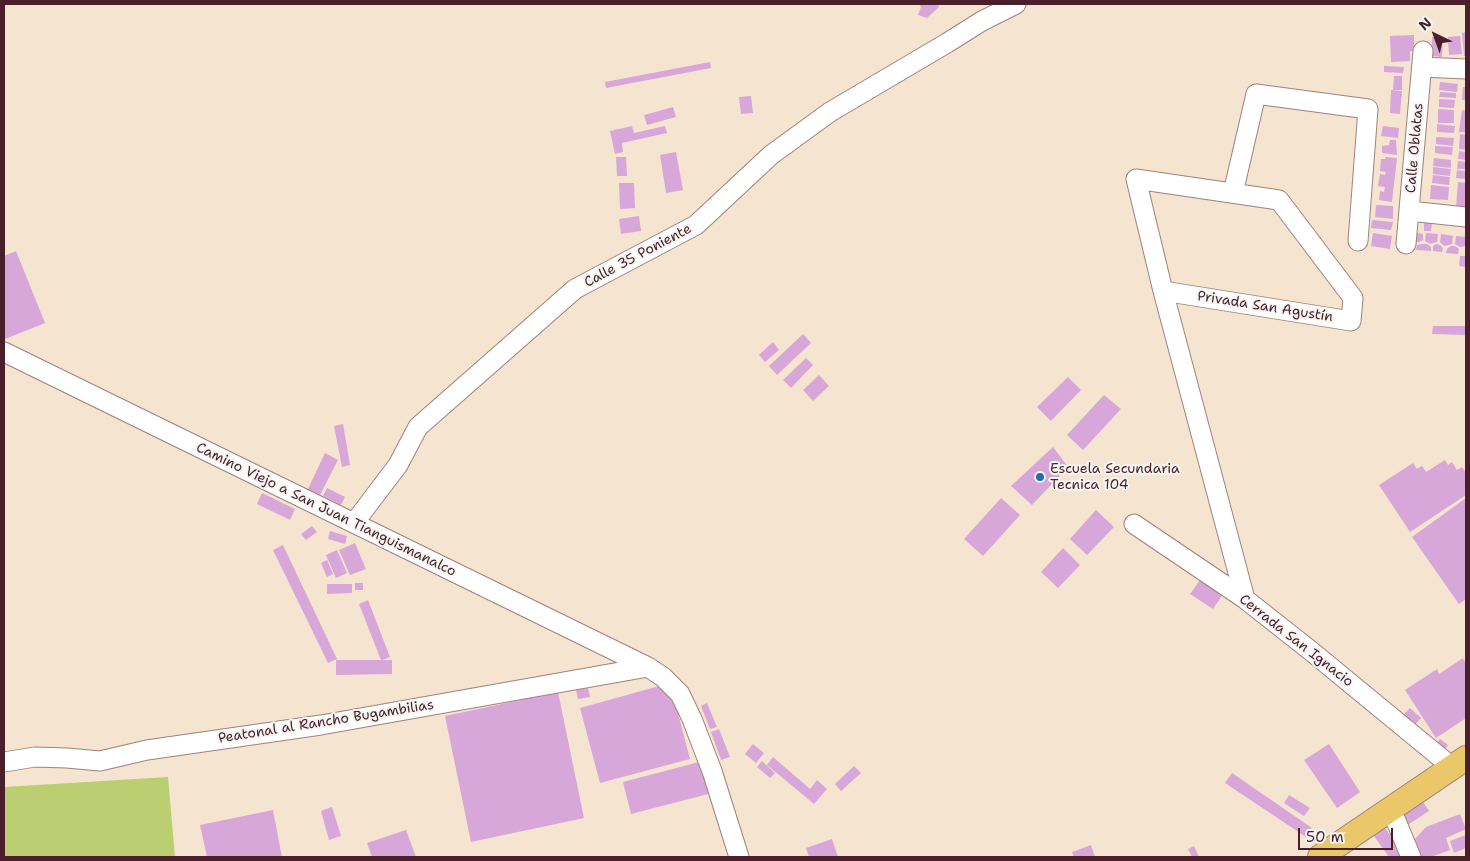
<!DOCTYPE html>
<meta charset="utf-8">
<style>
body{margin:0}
#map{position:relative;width:1470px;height:861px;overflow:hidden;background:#f4e4d0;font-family:"Shantell Sans",sans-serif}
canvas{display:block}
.frame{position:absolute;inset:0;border:5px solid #4a1f2b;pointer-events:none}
.north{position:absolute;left:1410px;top:10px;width:50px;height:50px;-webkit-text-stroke:4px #f6f6f2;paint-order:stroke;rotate:318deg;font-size:14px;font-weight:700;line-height:20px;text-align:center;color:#4a1f2b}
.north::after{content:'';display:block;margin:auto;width:18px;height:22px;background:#4a1f2b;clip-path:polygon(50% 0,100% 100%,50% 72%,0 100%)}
.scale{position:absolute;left:1298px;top:828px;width:95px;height:22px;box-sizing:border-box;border:2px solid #4a1f2b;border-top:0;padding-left:6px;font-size:15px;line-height:18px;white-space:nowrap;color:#4a1f2b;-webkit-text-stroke:4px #f6f6f2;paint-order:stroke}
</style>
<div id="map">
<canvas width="1470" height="861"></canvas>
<div class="frame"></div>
<div class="north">N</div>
<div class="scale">50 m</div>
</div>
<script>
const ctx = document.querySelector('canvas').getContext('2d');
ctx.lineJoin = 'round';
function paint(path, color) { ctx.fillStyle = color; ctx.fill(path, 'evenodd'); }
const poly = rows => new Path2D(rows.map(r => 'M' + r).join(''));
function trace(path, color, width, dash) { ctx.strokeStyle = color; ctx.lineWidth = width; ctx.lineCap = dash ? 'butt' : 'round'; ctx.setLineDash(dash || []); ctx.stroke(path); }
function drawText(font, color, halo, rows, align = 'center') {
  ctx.font = font + ' "Shantell Sans",sans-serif'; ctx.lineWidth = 4; ctx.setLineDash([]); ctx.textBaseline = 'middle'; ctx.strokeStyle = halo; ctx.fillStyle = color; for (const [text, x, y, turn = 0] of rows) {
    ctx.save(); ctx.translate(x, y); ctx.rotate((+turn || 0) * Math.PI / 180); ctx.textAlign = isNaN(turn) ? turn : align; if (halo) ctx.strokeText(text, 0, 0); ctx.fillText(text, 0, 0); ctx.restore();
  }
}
paint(poly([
 [168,777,175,857,4,857,4,787]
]), '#bbce72');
paint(poly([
 [919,4,938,4,939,7,927,18,918,15,921,7],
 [1466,32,1466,56,1464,56,1462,33],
 [1414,35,1414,51,1410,51,1410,61,1391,62,1390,36],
 [1460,36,1462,54,1449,55,1448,37],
 [1432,37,1443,37,1442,57,1432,56],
 [710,62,711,68,606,88,605,82],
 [1384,66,1404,67,1403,73,1384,72],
 [1394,76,1402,76,1402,90,1393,90],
 [1440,82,1458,84,1457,92,1439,90],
 [1463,87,1466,87,1466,100,1462,100],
 [1391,90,1402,91,1400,114,1390,113],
 [1440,92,1456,93,1456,98,1439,97],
 [751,96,753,113,741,114,739,97],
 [1439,99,1455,100,1454,108,1439,107],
 [673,107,676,117,647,125,644,115],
 [1438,109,1454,110,1454,123,1438,123],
 [1462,110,1466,111,1466,132,1459,132],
 [1437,124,1455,126,1454,133,1437,132],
 [632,126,634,133,665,126,667,133,622,143,623,152,615,154,610,131],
 [1383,126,1399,128,1398,138,1381,136],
 [1460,134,1466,135,1466,150,1459,149],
 [1436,137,1454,138,1453,146,1436,144],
 [1390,140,1396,140,1397,155,1382,153,1382,146,1389,145],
 [1435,146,1453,147,1452,155,1435,153],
 [1459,151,1466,152,1466,160,1458,159],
 [676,152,683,190,666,193,660,155],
 [616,157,626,157,627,176,617,176],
 [1386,157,1397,158,1392,202,1379,200,1380,191,1384,192,1385,187,1378,186,1380,174,1385,175,1386,172,1380,171,1381,159,1385,159],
 [1434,158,1451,160,1451,168,1433,166],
 [1458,161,1466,162,1466,169,1457,169],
 [1433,167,1451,169,1450,176,1433,174],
 [1457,170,1466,171,1466,179,1456,178],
 [1433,175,1450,177,1449,185,1432,183],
 [1458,182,1466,183,1466,208,1456,207],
 [619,183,634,183,635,208,620,209],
 [1431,185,1449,187,1448,200,1430,199],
 [1376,205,1393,206,1393,219,1375,217],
 [639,216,641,231,621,234,619,219],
 [1372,220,1393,222,1391,230,1371,228],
 [1424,223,1432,223,1431,231,1424,231],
 [1373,233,1392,236,1390,249,1371,246],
 [1417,233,1423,234,1423,240,1419,242,1416,242],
 [1426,233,1438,234,1437,242,1430,244,1425,241],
 [1441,234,1453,236,1452,244,1444,246,1440,242],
 [1456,236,1466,237,1466,246,1460,247,1455,244],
 [1422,244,1427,244,1431,247,1431,251,1416,250,1417,245],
 [1436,244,1440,245,1443,248,1442,252,1433,251,1433,246],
 [1451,246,1455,246,1459,249,1458,254,1446,253,1447,249],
 [16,251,45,323,5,339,4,256],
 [1460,256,1466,256,1466,267,1459,266],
 [1433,326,1466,326,1466,335,1432,334],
 [803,334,811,343,777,375,769,366],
 [773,342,779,350,765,362,759,355],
 [806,358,813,365,791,388,783,380],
 [819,375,829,386,813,401,803,390],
 [1068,377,1081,390,1051,421,1037,407],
 [1104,395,1121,409,1083,450,1067,435],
 [343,424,350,465,342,467,334,426],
 [1053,447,1068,467,1032,505,1011,486],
 [325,453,338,460,318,499,306,493],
 [1445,460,1448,465,1452,462,1457,470,1462,467,1466,473,1466,495,1410,532,1379,485,1413,463,1417,469,1422,466,1426,472],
 [327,488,345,497,341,505,323,496],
 [262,493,295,509,290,520,257,504],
 [1001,498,1020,515,983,556,964,539],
 [1466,498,1466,599,1459,604,1412,537],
 [1096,510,1114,527,1087,555,1070,539],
 [312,526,317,532,306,540,301,534],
 [330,531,347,536,345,544,328,539],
 [355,543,366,569,350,575,339,550],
 [283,545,337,659,328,663,273,550],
 [1063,548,1080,565,1058,588,1041,572],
 [337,550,347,573,336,578,326,555],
 [327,560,333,574,327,577,321,563],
 [1200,580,1223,594,1213,609,1190,594],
 [355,583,363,583,363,590,355,590],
 [327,584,352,584,352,593,327,594],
 [368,600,390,657,382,660,392,660,392,674,336,675,336,660,381,660,359,604],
 [1463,658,1466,664,1466,718,1436,738,1405,690,1437,669,1439,674],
 [670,683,690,759,600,783,580,708],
 [588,688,590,697,578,699,576,690],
 [558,692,584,818,471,842,445,716],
 [707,703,717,727,710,729,701,706],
 [1410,708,1421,718,1414,726,1403,715],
 [719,729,730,757,721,760,711,732],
 [1440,739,1448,745,1444,751,1435,745],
 [753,744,764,753,756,763,745,754],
 [1329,744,1360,792,1337,808,1304,760],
 [773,757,810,789,817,780,827,789,814,804,767,765],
 [703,761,712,793,631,814,623,782],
 [762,761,775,773,770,778,757,767],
 [854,766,861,773,841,791,835,784],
 [1232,773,1312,828,1306,837,1225,783],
 [1289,795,1310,808,1304,816,1284,803],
 [1421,799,1429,811,1406,826,1398,814],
 [332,807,341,836,329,840,321,811],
 [273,810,282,857,207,857,200,825],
 [1460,814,1466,829,1446,838,1450,850,1431,857,1418,857,1412,842,1426,827],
 [1380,821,1404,854,1399,857,1389,857,1369,829],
 [406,830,416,857,372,857,367,843],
 [1466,835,1466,848,1454,853,1450,841],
 [832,839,838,857,809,857,806,848],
 [1091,845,1095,857,1074,857,1072,852],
 [1194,846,1199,857,1192,857,1188,849]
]), '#d8a7d9');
const minor = poly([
 [1422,67,1466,69],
 [1233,193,1256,94,1368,109,1358,241],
 [1409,211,1466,217],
 [1406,244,1423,51],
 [1163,291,1351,321,1353,298,1279,200,1136,179,1163,291,1245,599],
 [4,352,648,667,663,677,680,694,692,719,712,771,739,857],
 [354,523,398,465,418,427,575,289,696,225,771,155,830,112,947,43,982,21,1016,4],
 [1134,524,1245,599,1311,651,1452,767],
 [4,762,35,757,67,758,100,761,147,750,321,725,648,667],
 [1391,809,1411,857]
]);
const major = poly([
 [1320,857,1466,758]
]);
trace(minor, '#9f827e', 21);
trace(major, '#9f827e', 26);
trace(minor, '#fff', 19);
trace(major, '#eac769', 24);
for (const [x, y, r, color] of [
 [1040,477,5,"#1f6fb2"]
]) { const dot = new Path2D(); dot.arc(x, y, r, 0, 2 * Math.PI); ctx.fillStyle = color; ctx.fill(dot); trace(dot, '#f6f6f2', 2); }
drawText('14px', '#4a1f2b', '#f6f6f2', [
 ["Calle Oblatas",1415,148,-85],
 ["Calle 35 Poniente",638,256,-28],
 ["Privada San Agustín",1265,307,9],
 ["Camino Viejo a San Juan Tianguismanalco",326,510,26],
 ["Cerrada San Ignacio",1296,641,38],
 ["Peatonal al Rancho Bugambilias",326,722,-9]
]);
drawText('14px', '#4a1f2b', '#f6f6f2', [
 ["Escuela Secundaria",1050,469],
 ["Tecnica 104",1050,485]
], 'left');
</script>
